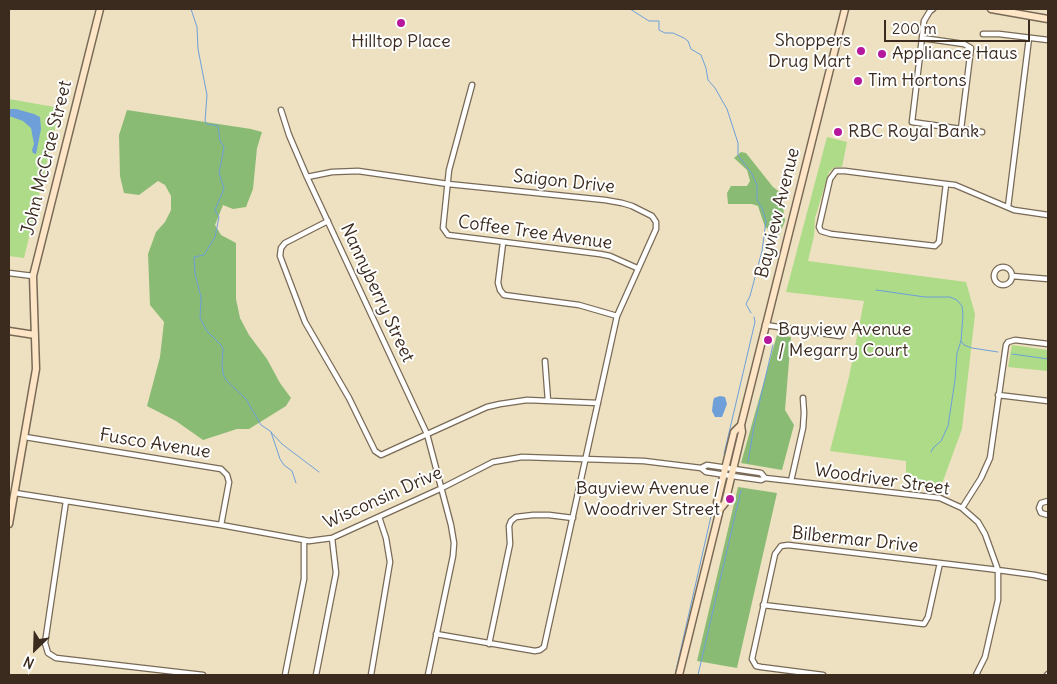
<!DOCTYPE html>
<style>
body{margin:0}
#map{position:relative;width:1057px;height:684px;overflow:hidden;background:#ede1c1;font-family:Delius,sans-serif}
canvas{display:block}
.frame{position:absolute;inset:0;border:10px solid #3b2a1e;pointer-events:none}
.north{position:absolute;left:10px;top:624px;width:50px;height:50px;-webkit-text-stroke:4px #fff;paint-order:stroke;rotate:204deg;font-size:14px;font-weight:700;line-height:20px;text-align:center;color:#3b2a1e}
.north::after{content:'';display:block;margin:auto;width:18px;height:22px;background:#3b2a1e;clip-path:polygon(50% 0,100% 100%,50% 72%,0 100%)}
.scale{position:absolute;left:884px;top:20px;width:146px;height:22px;box-sizing:border-box;border:2px solid #3b2a1e;border-top:0;padding-left:6px;font-size:15px;line-height:18px;white-space:nowrap;color:#3b2a1e;-webkit-text-stroke:4px #fff;paint-order:stroke}
</style>
<div id="map">
<canvas width="1057" height="684"></canvas>
<div class="frame"></div>
<div class="north">N</div>
<div class="scale">200 m</div>
</div>
<script>
const ctx = document.querySelector('canvas').getContext('2d');
ctx.lineJoin = 'round';
function paint(path, color) { ctx.fillStyle = color; ctx.fill(path, 'evenodd'); }
const poly = rows => new Path2D(rows.map(r => 'M' + r).join(''));
function trace(path, color, width, dash) { ctx.strokeStyle = color; ctx.lineWidth = width; ctx.lineCap = dash ? 'butt' : 'round'; ctx.setLineDash(dash || []); ctx.stroke(path); }
function drawText(font, color, halo, rows, align = 'center') {
  ctx.font = font + ' Delius,sans-serif'; ctx.lineWidth = 4; ctx.setLineDash([]); ctx.textBaseline = 'middle'; ctx.strokeStyle = halo; ctx.fillStyle = color; for (const [text, x, y, turn = 0] of rows) {
    ctx.save(); ctx.translate(x, y); ctx.rotate((+turn || 0) * Math.PI / 180); ctx.textAlign = isNaN(turn) ? turn : align; if (halo) ctx.strokeText(text, 0, 0); ctx.fillText(text, 0, 0); ctx.restore();
  }
}
paint(poly([
 [9,99,60,108,24,258,9,256],
 [827,137,847,142,842,167,835,167,829,172,815,218,814,236,808,261,966,282,975,314,962,429,940,489,906,484,906,461,830,451,849,377,864,301,786,292],
 [1012,345,1048,350,1048,371,1008,367]
]), '#addb87');
paint(poly([
 [127,110,251,129,262,132,257,148,253,189,246,207,233,209,223,205,215,225,221,235,236,243,236,299,240,318,249,335,267,359,280,383,291,398,286,406,249,429,237,429,203,440,176,421,147,406,160,357,164,322,150,305,148,254,156,232,165,222,171,210,171,196,165,185,158,181,139,195,124,193,120,176,119,135],
 [741,152,746,153,773,187,781,193,785,221,779,235,765,227,758,206,752,204,728,204,727,193,731,186,747,186,750,181,747,170,734,158],
 [777,335,791,337,785,410,794,425,782,470,741,463],
 [738,487,777,493,737,668,697,661]
]), '#8abb74');
paint(poly([
 [9,109,16,109,34,114,40,117,41,129,36,154,33,153,32,150,34,144,31,128,23,121,9,116],
 [720,396,725,397,727,404,722,417,715,417,712,411,713,402,714,398]
]), '#6e9fd9');
trace(poly([
 [191,9,197,27,198,49,207,95,205,121,207,124,218,126,220,141,224,147,219,173,224,189,215,210,219,217,215,237,204,255,194,257,195,274,201,297,200,318,207,331,221,345,223,349,222,364,223,374,226,380,246,399,261,425,270,431,282,444,319,472],
 [630,9,649,21,659,21,659,30,665,33,673,33,684,38,688,41,691,49,701,55,706,68,708,80,715,88,727,109,738,143,738,155,752,174,757,185,757,200,762,208,766,221,762,251,750,296,746,304,751,313],
 [764,234,772,242],
 [876,290,925,297,950,297,957,300,962,306,963,315,961,341,957,353,955,380,948,426,941,441,933,448,931,452],
 [961,341,964,345,972,348,998,352],
 [1012,354,1048,359],
 [271,432,280,459,284,465,292,471,296,483],
 [724,454,755,322,754,317],
 [748,462,754,426,773,345],
 [675,675,714,503],
 [698,675,741,490]
]), '#6e9fd9', 1);
const street = poly([
 [933,9,930,11,924,21,912,122,982,132],
 [983,34,999,34,1048,40],
 [922,38,964,44,971,48,961,129],
 [472,85,449,170,443,228,448,235,600,254,610,256,637,268],
 [281,110,289,135,307,177,427,434,451,525,454,543,453,556,428,675],
 [307,177,332,172,358,171,448,184,605,200,622,203,632,206,652,216,656,222,656,229,617,316,544,647,540,650,535,651,436,634],
 [946,184,939,242,935,246,831,234,821,231,819,227,830,179,836,171,845,171,946,184,955,185,1014,210,1048,215],
 [1008,207,1029,38],
 [328,221,285,243,281,248,280,256,305,322,349,398,375,451,381,455,487,407,500,404,527,400,598,403],
 [503,243,498,283,500,290,504,295,579,305,617,316],
 '994 276a9 9 0 1 1 18 0a9 9 0 1 1-18 0Z',
 [9,273,33,276],
 [1012,276,1048,279],
 [765,325,840,336],
 [545,361,548,401],
 [998,395,1048,401],
 [25,437,221,469,227,475,229,482,221,525],
 [701,468,707,465,761,473,765,478],
 [791,481,803,428,804,413,803,398],
 [15,493,221,525,309,541,332,538,440,489,493,462,522,457,644,461,701,468,706,472,732,476,761,480,765,478,940,498,962,508,978,522,985,534,998,570,998,600,985,657,976,675],
 [66,501,45,643,48,653,56,658,203,675],
 [1048,501,1041,503,1039,508,1041,513,1048,515],
 [962,508,981,478,990,458,1006,345,1008,342,1015,340,1048,344],
 [763,605,924,624,928,617,940,563],
 [489,644,510,544,509,526,511,521,516,517,533,515,549,515,573,518],
 [285,675,304,579,304,540],
 [316,675,336,573,332,538],
 [371,675,390,562,386,538,379,517],
 [823,675,761,667,756,666,752,659,775,554,781,546,788,545,990,569,1035,575,1048,578],
 [1047,675,1048,674]
]);
const secondary = poly([
 [991,9,1048,19],
 [9,331,35,335],
 [720,509,717,502,734,432,741,425],
 [9,524,36,369,33,276,100,9],
 [679,675,720,509,725,503,742,432,741,425,845,9]
]);
trace(street, '#796a57', 7);
trace(secondary, '#796a57', 9);
trace(street, '#fff', 4.5);
trace(secondary, '#fde5c5', 6);
for (const [x, y, r, color] of [
 [401,23,5,"#b5179e"],
 [861,51,5,"#b5179e"],
 [882,54,5,"#b5179e"],
 [858,81,5,"#b5179e"],
 [838,132,5,"#b5179e"],
 [768,340,5,"#b5179e"],
 [730,499,5,"#b5179e"]
]) { const dot = new Path2D(); dot.arc(x, y, r, 0, 2 * Math.PI); ctx.fillStyle = color; ctx.fill(dot); trace(dot, '#fff', 2); }
drawText('18px', '#3b2a1e', '#fff', [
 ["Shoppers",851,41,"right"],
 ["Drug Mart",851,62,"right"],
 ["Hilltop Place",401,42,"center"],
 ["Appliance Haus",892,54],
 ["Tim Hortons",868,81],
 ["RBC Royal Bank",848,132],
 ["Bayview Avenue",778,330],
 ["/ Megarry Court",778,351],
 ["Bayview Avenue /",720,489,"right"],
 ["Woodriver Street",720,510,"right"]
], 'left');
drawText('18px', '#3b2a1e', '#fff', [
 ["John McCrae Street",47,158,-76],
 ["Saigon Drive",564,182,6],
 ["Bayview Avenue",778,213,-76],
 ["Coffee Tree Avenue",535,233,8],
 ["Nannyberry Street",377,293,65],
 ["Fusco Avenue",155,444,9],
 ["Woodriver Street",882,480,8],
 ["Wisconsin Drive",383,498,-24],
 ["Bilbermar Drive",855,540,6]
]);
</script>
